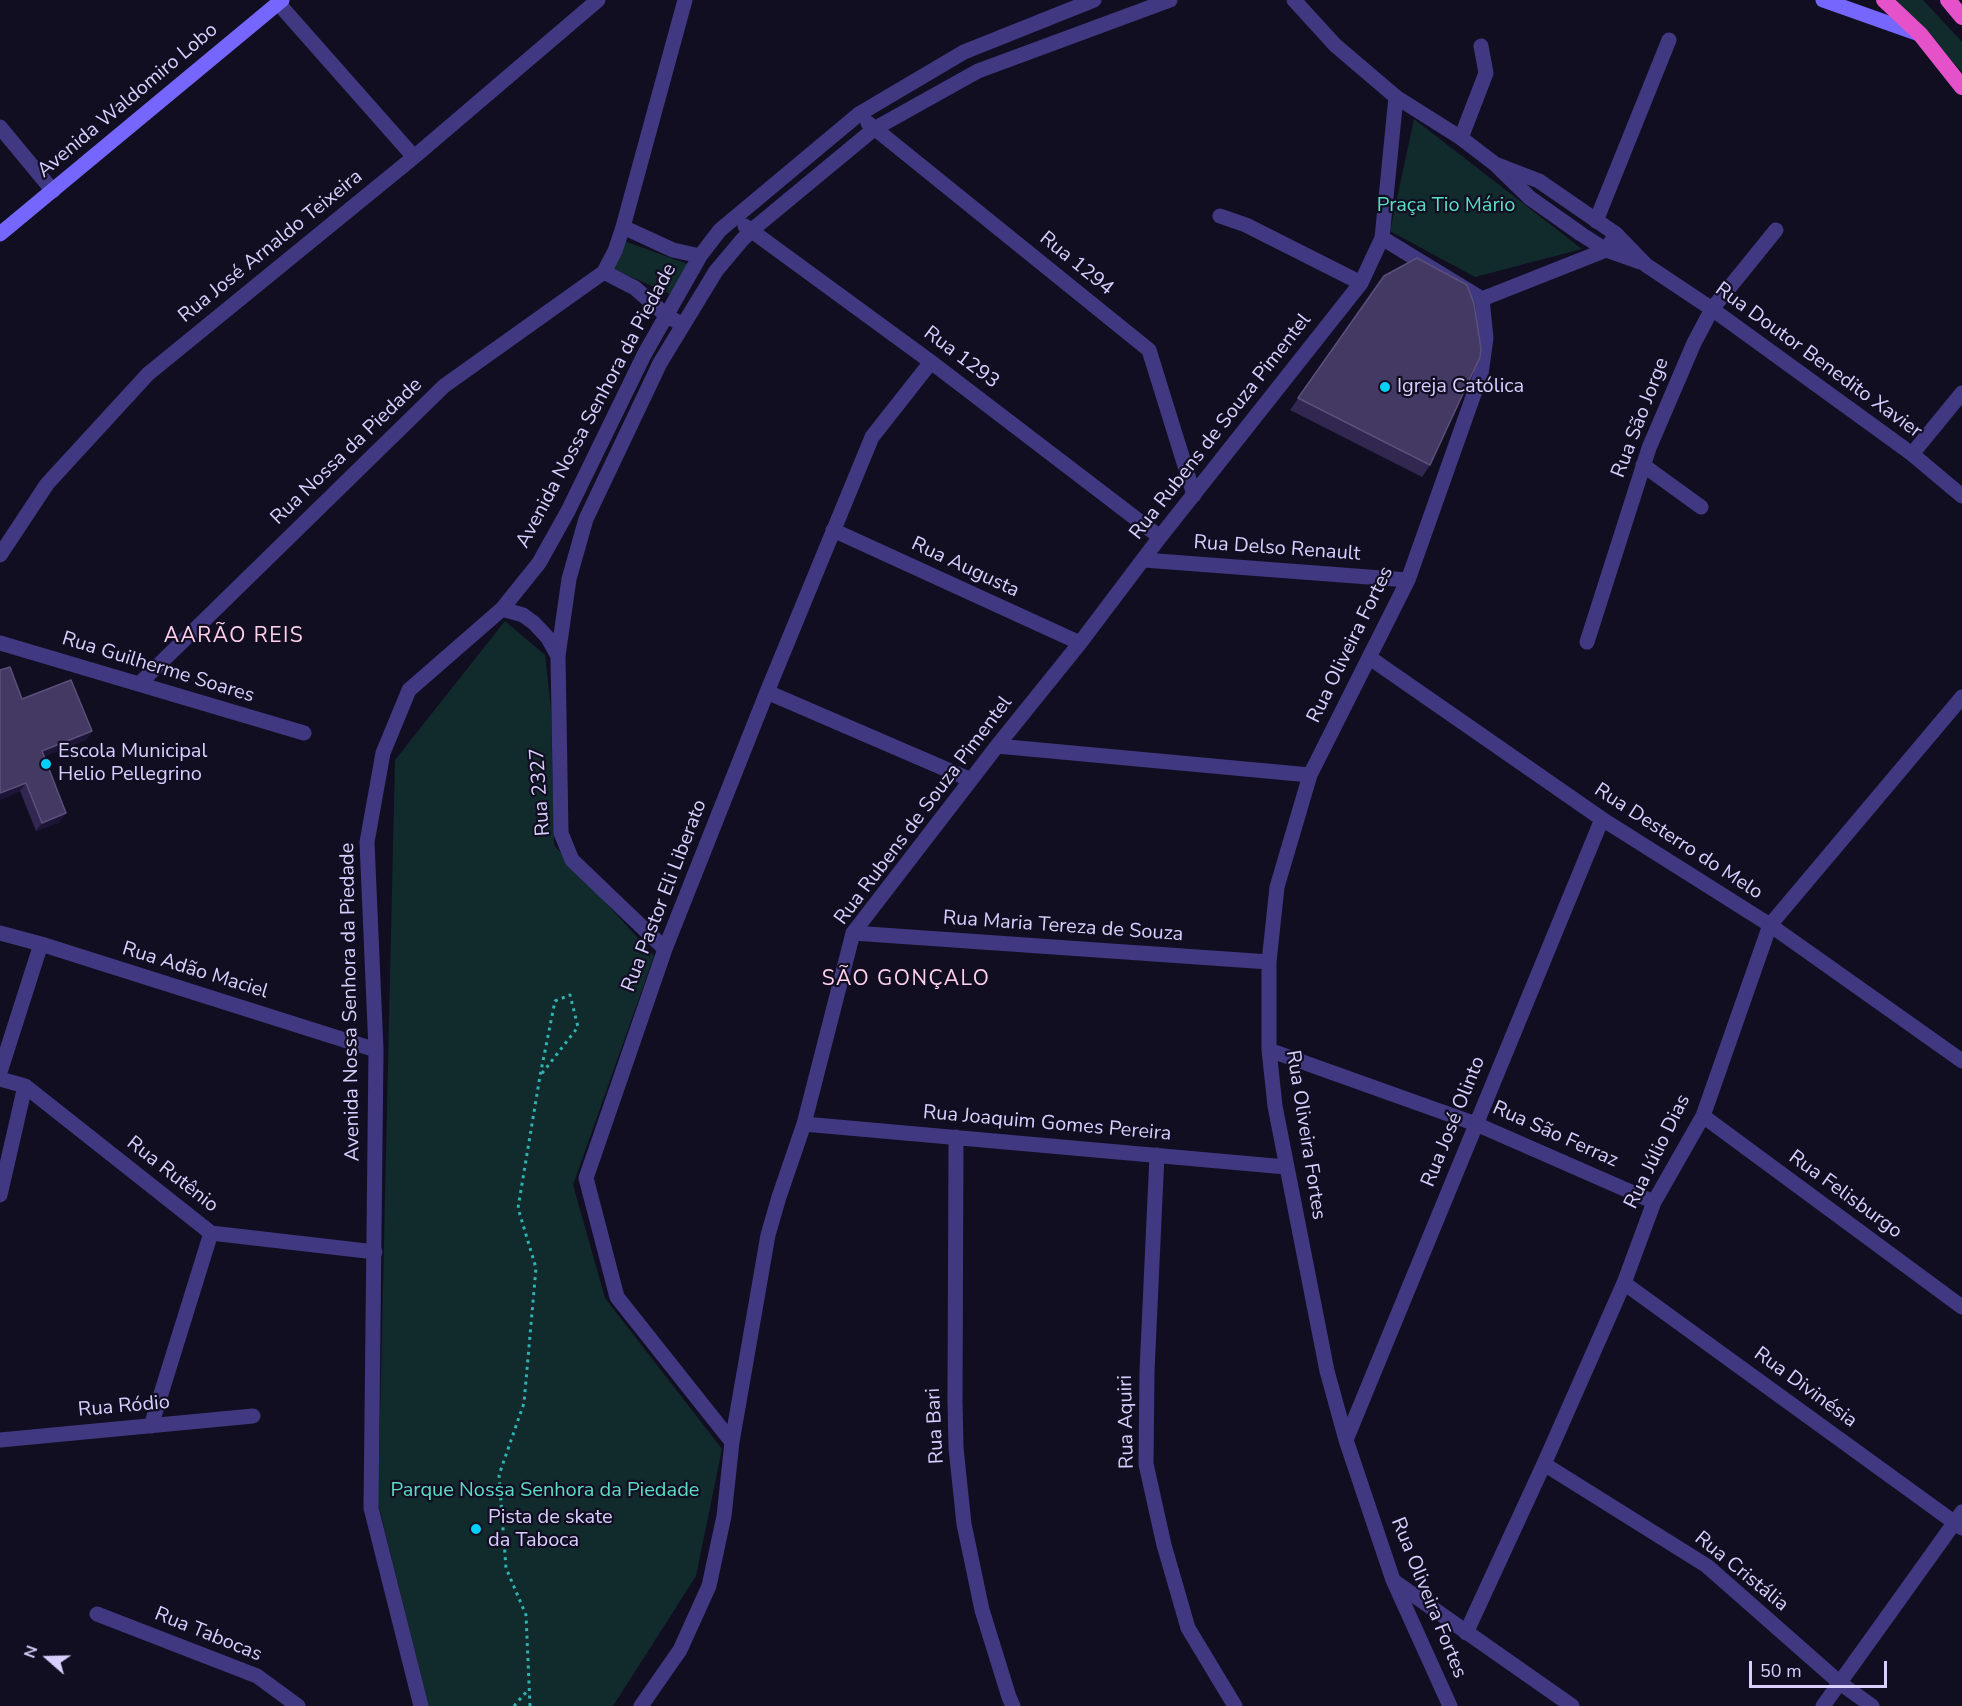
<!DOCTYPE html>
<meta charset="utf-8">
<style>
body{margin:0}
#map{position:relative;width:1962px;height:1706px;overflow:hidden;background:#120e22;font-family:"Nunito Sans",sans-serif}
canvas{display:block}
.north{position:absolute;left:18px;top:1628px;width:60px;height:60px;-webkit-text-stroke:4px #120e22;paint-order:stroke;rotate:290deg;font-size:16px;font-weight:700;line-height:24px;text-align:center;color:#d8cfff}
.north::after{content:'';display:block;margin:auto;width:21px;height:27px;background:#d8cfff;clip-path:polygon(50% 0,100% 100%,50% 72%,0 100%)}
.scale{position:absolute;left:1749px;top:1661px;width:138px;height:27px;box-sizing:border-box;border:3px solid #d8cfff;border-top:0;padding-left:8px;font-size:18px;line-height:21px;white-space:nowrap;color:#d8cfff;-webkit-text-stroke:4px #120e22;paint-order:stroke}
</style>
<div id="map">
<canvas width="1962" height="1706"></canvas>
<div class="north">N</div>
<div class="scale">50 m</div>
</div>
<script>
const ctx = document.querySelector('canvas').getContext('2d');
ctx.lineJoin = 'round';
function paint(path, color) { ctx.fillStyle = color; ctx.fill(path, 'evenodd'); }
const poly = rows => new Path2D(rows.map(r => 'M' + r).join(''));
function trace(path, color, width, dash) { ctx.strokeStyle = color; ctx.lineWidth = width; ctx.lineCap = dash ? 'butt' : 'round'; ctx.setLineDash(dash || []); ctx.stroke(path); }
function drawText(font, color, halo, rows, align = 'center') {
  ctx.font = font + ' "Nunito Sans",sans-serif'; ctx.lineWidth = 4.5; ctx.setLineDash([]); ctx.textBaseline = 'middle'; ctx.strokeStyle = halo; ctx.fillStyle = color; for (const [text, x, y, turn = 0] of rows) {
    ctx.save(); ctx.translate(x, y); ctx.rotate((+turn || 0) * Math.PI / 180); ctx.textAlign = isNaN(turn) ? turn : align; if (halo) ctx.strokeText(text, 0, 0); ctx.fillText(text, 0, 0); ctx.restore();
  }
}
paint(poly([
 [1896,0,1923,0,1962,42,1962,72],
 [1414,119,1582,249,1475,277,1390,231],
 [616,238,690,265,670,294,600,263],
 [505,621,545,655,551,709,554,845,654,956,573,1185,605,1298,722,1449,696,1576,613,1706,428,1706,378,1503,395,760]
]), '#112b2c');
trace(poly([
 [514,1706,528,1690],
 [530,1706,526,1615,506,1568,499,1475,524,1403,536,1268,518,1208,540,1076,555,1001,570,995,578,1027,540,1076]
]), '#2fb2b3', 3, [3, 4.5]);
trace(poly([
 [278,3,414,157],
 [868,123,1149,350,1194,495],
 [0,127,53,191],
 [1461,138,1486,73,1481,46],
 [1220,216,1246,225,1361,283],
 [1596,221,1669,40],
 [745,226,931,362,1160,537],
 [623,227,673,250,700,256],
 [1382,238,1482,299],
 [604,272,635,288,667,316,676,321],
 [1482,299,1606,250,1616,234],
 [1912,454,1962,393],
 [1643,465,1701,507],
 [833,530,1080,643],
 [0,555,47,484,148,374,414,157,598,0],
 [1144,560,1408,580],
 [502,609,523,615,534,623,548,638,558,656],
 [1587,642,1649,448,1694,343,1712,309,1776,230],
 [0,643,304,733],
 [1370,658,1602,819,1770,925,1962,1061],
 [139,684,444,386,604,272,615,251,623,227,685,0],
 [767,692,971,780],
 [997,746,1310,775],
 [0,933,41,944,376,1050],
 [853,933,1269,962],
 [665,949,572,860,561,833,558,656,569,579,586,519,660,363,716,271,742,240,752,230,874,129,978,71,1170,0],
 [1269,1050,1476,1124,1654,1202],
 [0,1072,41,944],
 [0,1079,25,1086,211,1233,375,1252],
 [1703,1116,1962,1307],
 [804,1124,1286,1167],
 [956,1137,955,1401,956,1448,964,1524,982,1610,1009,1697,1013,1706],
 [1157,1155,1147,1371,1146,1464,1164,1545,1188,1628,1235,1706],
 [0,1195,25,1086],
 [1624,1283,1962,1528],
 [151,1426,211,1233],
 [0,1440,253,1416],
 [1346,1440,1602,819],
 [732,1442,617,1297,586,1178,665,949,767,692,872,437,931,362],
 [1544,1464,1707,1566,1840,1683,1872,1706],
 [1395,1582,1572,1706],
 [97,1614,257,1676,298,1706],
 [1466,1633,1544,1464,1624,1283,1654,1202,1703,1116,1770,925,1962,697],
 [421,1706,371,1508,376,1050,367,842,383,753,409,690,502,609,539,563,568,511,644,355,700,256,720,230,859,114,964,52,1094,0],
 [641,1706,680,1650,709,1586,724,1516,732,1442,768,1235,779,1197,804,1124,853,933,997,746,1080,643,1160,537,1361,283,1382,238,1396,97],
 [1450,1706,1393,1580,1346,1440,1327,1371,1275,1106,1269,1050,1269,962,1277,887,1310,775,1408,580,1481,374,1486,338,1482,299],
 [1823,1706,1962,1512]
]), '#403981', 15);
trace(poly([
 [1294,0,1335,45,1396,97,1461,138,1495,164,1530,198,1581,234,1606,250,1640,262],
 [1495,164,1539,181,1616,234,1646,265,1712,309,1912,454,1962,496]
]), '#403981', 15);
trace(poly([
 [1823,0,1919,34],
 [0,234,282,0]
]), '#7567fe', 15);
trace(poly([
 [1884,0,1920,34,1962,87],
 [1948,0,1962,17]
]), '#e451c9', 16);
paint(poly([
 [1384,276,1430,465,1422,477,1290,410],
 [0,670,22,699,92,731,86,740,44,756,60,822,36,831,20,791,0,800]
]), '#322750');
paint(poly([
 [92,731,86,740,36,760,42,751],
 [26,783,20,791,0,800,0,793],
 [66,813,60,822,36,831,42,823]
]), '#1d1536');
const building = poly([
 [1417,258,1467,285,1474,304,1481,349,1480,357,1430,465,1298,398,1384,276,1417,258],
 [10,667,22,699,71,680,92,731,42,751,66,813,42,823,26,783,0,793,0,670,10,667]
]);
paint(building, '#433963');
trace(building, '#5b507b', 1.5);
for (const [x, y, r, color] of [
 [1385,387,6,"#02cff8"],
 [46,764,6,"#02cff8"],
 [476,1529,6,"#02cff8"]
]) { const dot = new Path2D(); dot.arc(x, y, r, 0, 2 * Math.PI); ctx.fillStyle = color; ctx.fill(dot); trace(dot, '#120e22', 2); }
drawText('20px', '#d8cfff', '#120e22', [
 ["Avenida Waldomiro Lobo",128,101,-40],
 ["Rua José Arnaldo Teixeira",271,247,-39],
 ["Rua 1294",1076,264,39],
 ["Rua 1293",961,358,37],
 ["Rua Doutor Benedito Xavier",1818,361,36],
 ["Avenida Nossa Senhora da Piedade",597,406,-62],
 ["Rua São Jorge",1641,418,-69],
 ["Rua Rubens de Souza Pimentel",1221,427,-52],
 ["Rua Nossa da Piedade",347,452,-44],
 ["Rua Delso Renault",1277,549,4],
 ["Rua Augusta",965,568,25],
 ["Rua Oliveira Fortes",1351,645,-64],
 ["Rua Guilherme Soares",158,668,17],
 ["Rua 2327",541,792,-94],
 ["Rua Rubens de Souza Pimentel",924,811,-53],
 ["Rua Desterro do Melo",1678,842,33],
 ["Rua Pastor Eli Liberato",665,896,-69],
 ["Rua Maria Tereza de Souza",1063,927,4],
 ["Rua Adão Maciel",195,971,17],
 ["Avenida Nossa Senhora da Piedade",351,1002,-91],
 ["Rua José Olinto",1454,1122,-68],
 ["Rua Joaquim Gomes Pereira",1047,1124,5],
 ["Rua Oliveira Fortes",1305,1135,81],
 ["Rua São Ferraz",1555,1135,24],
 ["Rua Júlio Dias",1658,1152,-64],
 ["Rua Rutênio",172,1175,38],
 ["Rua Felisburgo",1845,1195,36],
 ["Rua Divinésia",1805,1388,36],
 ["Rua Ródio",124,1407,-5],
 ["Rua Aquiri",1127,1422,-91],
 ["Rua Bari",936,1426,-93],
 ["Rua Cristália",1741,1572,39],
 ["Rua Oliveira Fortes",1428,1598,68],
 ["Rua Tabocas",208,1635,22]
]);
drawText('20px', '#5bdec6', '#120e22', [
 ["Praça Tio Mário",1446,206],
 ["Parque Nossa Senhora da Piedade",545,1491]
]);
drawText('20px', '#d8cfff', '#120e22', [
 ["Igreja Católica",1397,387],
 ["Escola Municipal",58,752],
 ["Helio Pellegrino",58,775],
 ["Pista de skate",488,1518],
 ["da Taboca",488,1541]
], 'left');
ctx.letterSpacing = '1.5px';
drawText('21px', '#ffd1eb', '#120e22', [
 ["AARÃO REIS",234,637],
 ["SÃO GONÇALO",906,980]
]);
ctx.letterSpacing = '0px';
</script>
